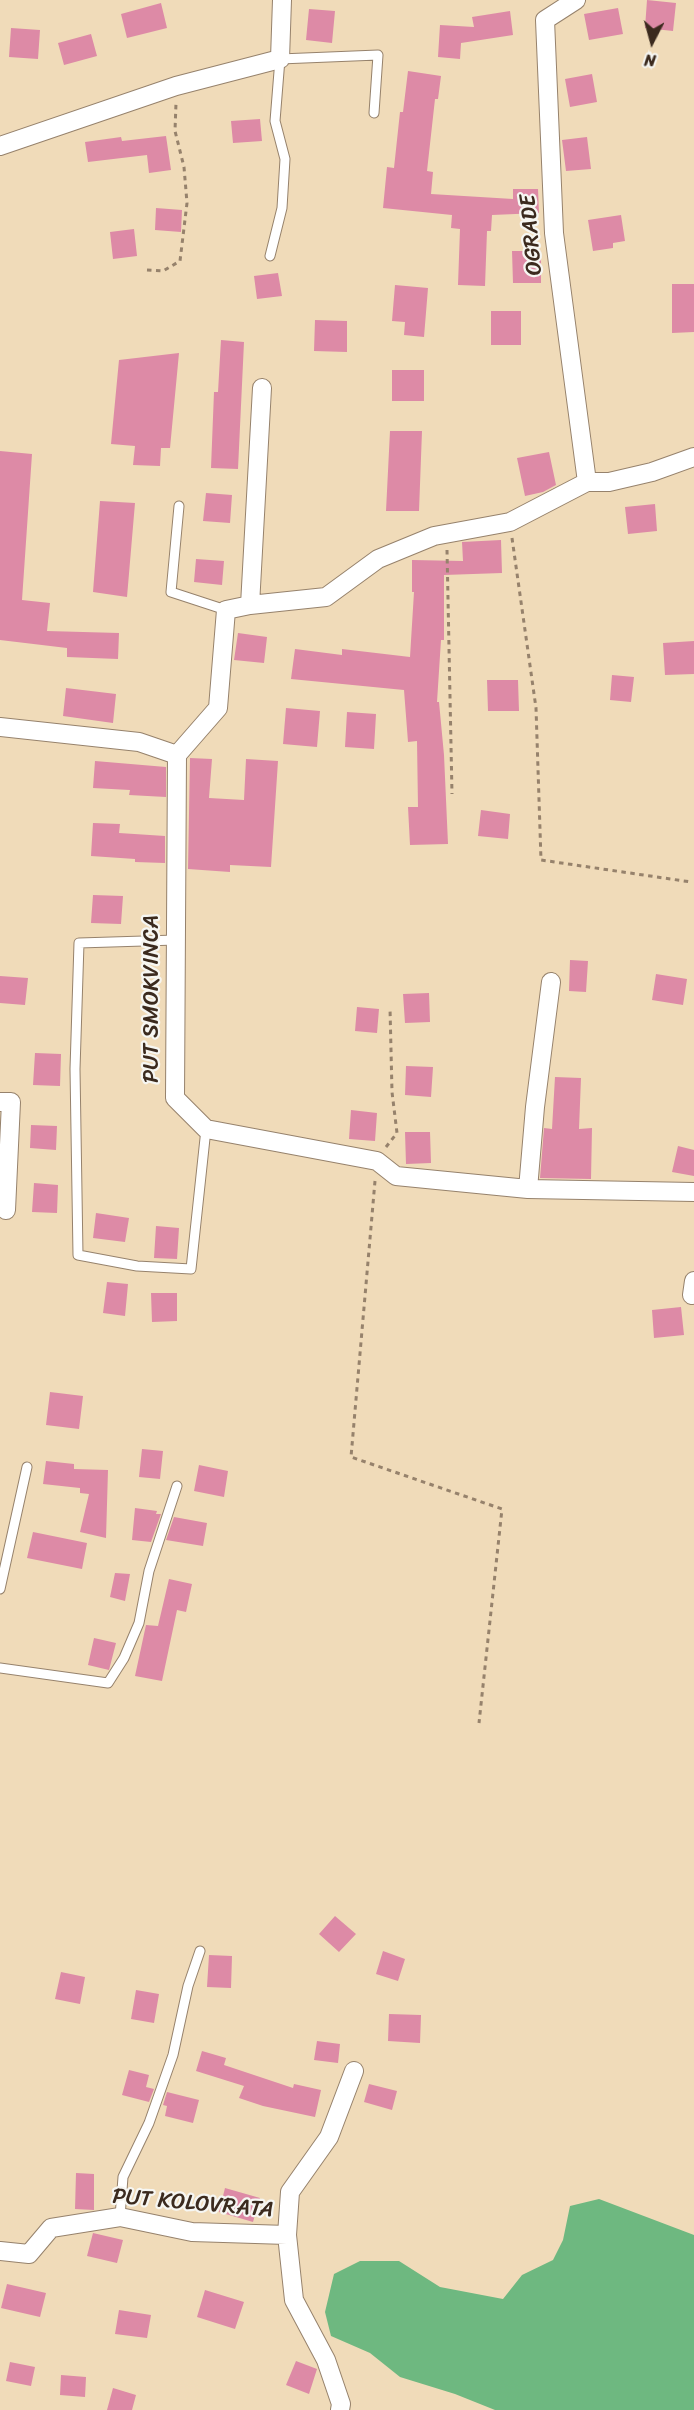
<!DOCTYPE html>
<style>
body{margin:0}
#map{position:relative;width:694px;height:2410px;overflow:hidden;background:#f0dbb9;font-family:Sriracha,sans-serif}
canvas{display:block}
.north{position:absolute;left:622px;top:12px;width:60px;height:60px;-webkit-text-stroke:4px #f6f6f2;paint-order:stroke;rotate:186deg;font-size:16px;font-weight:700;line-height:24px;text-align:center;color:#3b2a1e}
.north::after{content:'';display:block;margin:auto;width:21px;height:27px;background:#3b2a1e;clip-path:polygon(50% 0,100% 100%,50% 72%,0 100%)}
</style>
<div id="map">
<canvas width="694" height="2410"></canvas>
<div class="north">N</div>
</div>
<script>
const ctx = document.querySelector('canvas').getContext('2d');
ctx.lineJoin = 'round';
function paint(path, color) { ctx.fillStyle = color; ctx.fill(path, 'evenodd'); }
const poly = rows => new Path2D(rows.map(r => 'M' + r).join(''));
function trace(path, color, width, dash) { ctx.strokeStyle = color; ctx.lineWidth = width; ctx.lineCap = dash ? 'butt' : 'round'; ctx.setLineDash(dash || []); ctx.stroke(path); }
function drawText(font, color, halo, rows, align = 'center') {
  ctx.font = font + ' Sriracha,sans-serif'; ctx.lineWidth = 4.5; ctx.setLineDash([]); ctx.textBaseline = 'middle'; ctx.strokeStyle = halo; ctx.fillStyle = color; for (const [text, x, y, turn = 0] of rows) {
    ctx.save(); ctx.translate(x, y); ctx.rotate((+turn || 0) * Math.PI / 180); ctx.textAlign = isNaN(turn) ? turn : align; if (halo) ctx.strokeText(text, 0, 0); ctx.fillText(text, 0, 0); ctx.restore();
  }
}
paint(poly([
 [599,2199,694,2235,694,2410,495,2410,455,2394,400,2377,370,2353,331,2336,325,2312,334,2274,360,2261,399,2261,440,2287,503,2299,522,2275,553,2260,563,2240,570,2206]
]), '#6eb880');
paint(poly([
 [647,0,676,3,673,31,645,28],
 [161,3,167,28,127,38,121,14],
 [618,8,623,34,589,40,584,14],
 [309,9,335,11,332,43,306,40],
 [510,11,513,35,461,43,460,59,438,57,440,25,474,27,472,17],
 [11,28,40,30,38,59,9,57],
 [91,34,97,56,64,65,58,43],
 [408,71,441,76,438,99,435,99,427,171,433,172,431,194,513,199,513,189,538,189,539,213,492,215,491,231,487,231,485,286,458,285,460,229,451,228,452,215,383,208,387,167,394,168,400,112,403,112],
 [592,74,597,102,570,107,565,79],
 [260,119,262,141,233,143,231,121],
 [166,136,171,170,149,173,147,155,88,162,85,142,121,137,122,141],
 [587,137,591,169,566,171,562,140],
 [156,208,182,210,181,232,155,230],
 [621,215,625,241,613,243,613,248,593,251,588,220],
 [134,229,137,256,113,259,110,232],
 [512,251,541,251,541,283,513,283],
 [278,273,282,296,257,299,254,276],
 [672,284,694,284,694,332,672,333],
 [395,285,428,288,424,337,404,335,405,322,392,321],
 [491,311,521,311,521,345,491,345],
 [315,320,347,321,347,352,314,351],
 [221,340,244,342,238,469,211,468,214,392,218,392],
 [179,353,170,448,161,448,160,466,133,465,135,446,111,444,119,360],
 [392,370,424,370,424,401,392,401],
 [390,431,422,431,419,511,386,511],
 [0,451,32,454,22,600,50,603,47,631,119,633,118,659,67,657,67,648,0,640],
 [549,452,556,485,543,492,525,496,517,458],
 [206,493,232,495,230,523,203,521],
 [100,501,135,503,127,597,93,592],
 [655,504,657,531,628,534,625,507],
 [501,540,502,573,444,575,444,640,441,640,437,702,439,702,444,755,448,844,410,845,408,807,418,807,417,741,408,742,404,690,291,679,295,649,342,655,342,649,410,657,414,592,412,592,412,560,463,561,462,542],
 [196,559,224,561,222,585,194,582],
 [238,633,267,637,264,663,234,660],
 [694,641,694,674,665,675,663,643],
 [612,675,634,677,631,702,610,700],
 [487,680,518,680,519,711,488,711],
 [66,688,116,694,113,723,63,716],
 [286,708,320,711,317,747,283,744],
 [347,712,376,714,374,749,345,747],
 [190,758,212,759,209,798,244,800,246,759,278,761,271,867,230,865,230,872,188,869],
 [95,761,166,767,166,797,129,795,130,790,93,788],
 [481,810,510,814,508,839,478,836],
 [93,823,120,824,119,833,165,836,165,863,135,862,135,859,91,856],
 [93,895,123,896,121,924,91,923],
 [570,960,588,961,586,992,569,991],
 [656,974,687,979,683,1005,652,1000],
 [0,976,28,978,25,1005,0,1003],
 [429,993,430,1022,405,1023,403,994],
 [357,1007,379,1009,377,1033,355,1031],
 [35,1053,61,1054,60,1086,33,1085],
 [406,1066,433,1067,431,1097,405,1095],
 [555,1077,581,1078,579,1129,592,1128,591,1179,540,1178,544,1128,552,1129],
 [351,1110,377,1113,375,1141,349,1139],
 [31,1125,57,1126,56,1150,30,1148],
 [405,1132,430,1132,431,1163,406,1164],
 [678,1146,694,1150,694,1176,672,1172],
 [34,1183,58,1185,57,1213,32,1212],
 [96,1213,129,1218,125,1242,93,1238],
 [156,1226,179,1228,177,1259,154,1258],
 [107,1282,128,1284,125,1316,103,1313],
 [151,1293,177,1293,177,1321,152,1322],
 [681,1307,684,1335,654,1338,652,1310],
 [50,1392,83,1396,79,1429,46,1425],
 [142,1449,163,1451,160,1479,139,1477],
 [46,1461,74,1464,74,1469,108,1470,106,1538,80,1532,89,1494,80,1493,80,1488,43,1484],
 [199,1465,228,1471,224,1497,194,1491],
 [135,1508,157,1511,156,1514,161,1514,151,1542,132,1540],
 [174,1517,207,1523,203,1546,166,1540],
 [33,1532,87,1543,82,1569,27,1558],
 [115,1573,130,1574,125,1601,110,1597],
 [169,1579,192,1584,186,1612,177,1610,162,1681,135,1676,146,1625,158,1626],
 [94,1638,116,1643,109,1670,88,1665],
 [335,1916,356,1934,339,1952,319,1934],
 [383,1951,405,1959,398,1981,376,1974],
 [209,1955,232,1956,231,1988,207,1987],
 [61,1972,85,1977,80,2004,55,1999],
 [136,1990,159,1994,154,2023,131,2019],
 [389,2014,421,2015,420,2043,388,2041],
 [317,2041,340,2044,338,2063,314,2060],
 [202,2051,226,2058,224,2065,293,2088,294,2084,321,2090,315,2117,263,2106,239,2098,244,2086,196,2071],
 [129,2070,149,2075,146,2087,154,2089,149,2102,122,2095],
 [369,2084,397,2091,392,2110,364,2102],
 [167,2092,199,2100,193,2123,165,2116,167,2106,163,2105],
 [76,2173,94,2174,94,2210,75,2209],
 [225,2188,260,2198,253,2222,219,2212],
 [93,2233,123,2240,117,2263,87,2256],
 [7,2284,46,2293,40,2317,1,2308],
 [205,2290,244,2302,235,2329,197,2317],
 [119,2310,151,2315,147,2338,115,2334],
 [296,2361,317,2369,309,2394,286,2385],
 [10,2362,35,2367,31,2386,6,2381],
 [61,2375,86,2377,85,2397,60,2395],
 [113,2388,136,2395,132,2410,107,2410]
]), '#dd8aa6');
const service = poly([
 [270,256,282,208,285,159,275,121,280,59,378,55,374,113],
 [179,506,171,592,226,610],
 [176,940,79,943,75,1069,78,1255,137,1266,191,1269,206,1129],
 [0,1589,27,1467],
 [0,1668,108,1683,124,1658,139,1623,149,1571,177,1486],
 [120,2217,123,2177,149,2123,173,2055,188,1986,200,1951]
]);
const minor = poly([
 [576,0,545,20,554,233,587,482],
 [0,146,176,86,280,59,282,0],
 [250,605,262,388],
 [0,727,139,742,177,755],
 [177,755,175,1098,206,1129,377,1161,396,1176,528,1189,694,1192],
 [177,755,218,708,226,610,250,605,326,597,378,559,434,536,510,522,587,482,609,482,652,472,694,457],
 [0,1102,11,1102,6,1210],
 [528,1189,535,1107,551,982],
 [692,1295,694,1281],
 [0,2251,29,2254,51,2228,120,2217,192,2232,287,2235],
 [340,2410,341,2404,326,2360,294,2300,287,2235,290,2192,329,2137,354,2071]
]);
trace(service, '#96826c', 11);
trace(minor, '#96826c', 20);
trace(poly([
 [147,270,163,271,180,261,187,203,184,167,175,131,176,103],
 [512,538,536,708,541,860,691,882],
 [447,550,452,794],
 [386,1147,397,1133,392,1092,390,1008],
 [375,1181,351,1457,502,1509,479,1723]
]), '#96826c', 3, [4.5, 4.5]);
trace(service, '#fff', 9);
trace(minor, '#fff', 18);
drawText('22px', '#3b2a1e', '#f6f6f2', [
 ["OGRADE",532,235,-95],
 ["PUT SMOKVINCA",152,999,-90],
 ["PUT KOLOVRATA",193,2204,5]
]);
</script>
